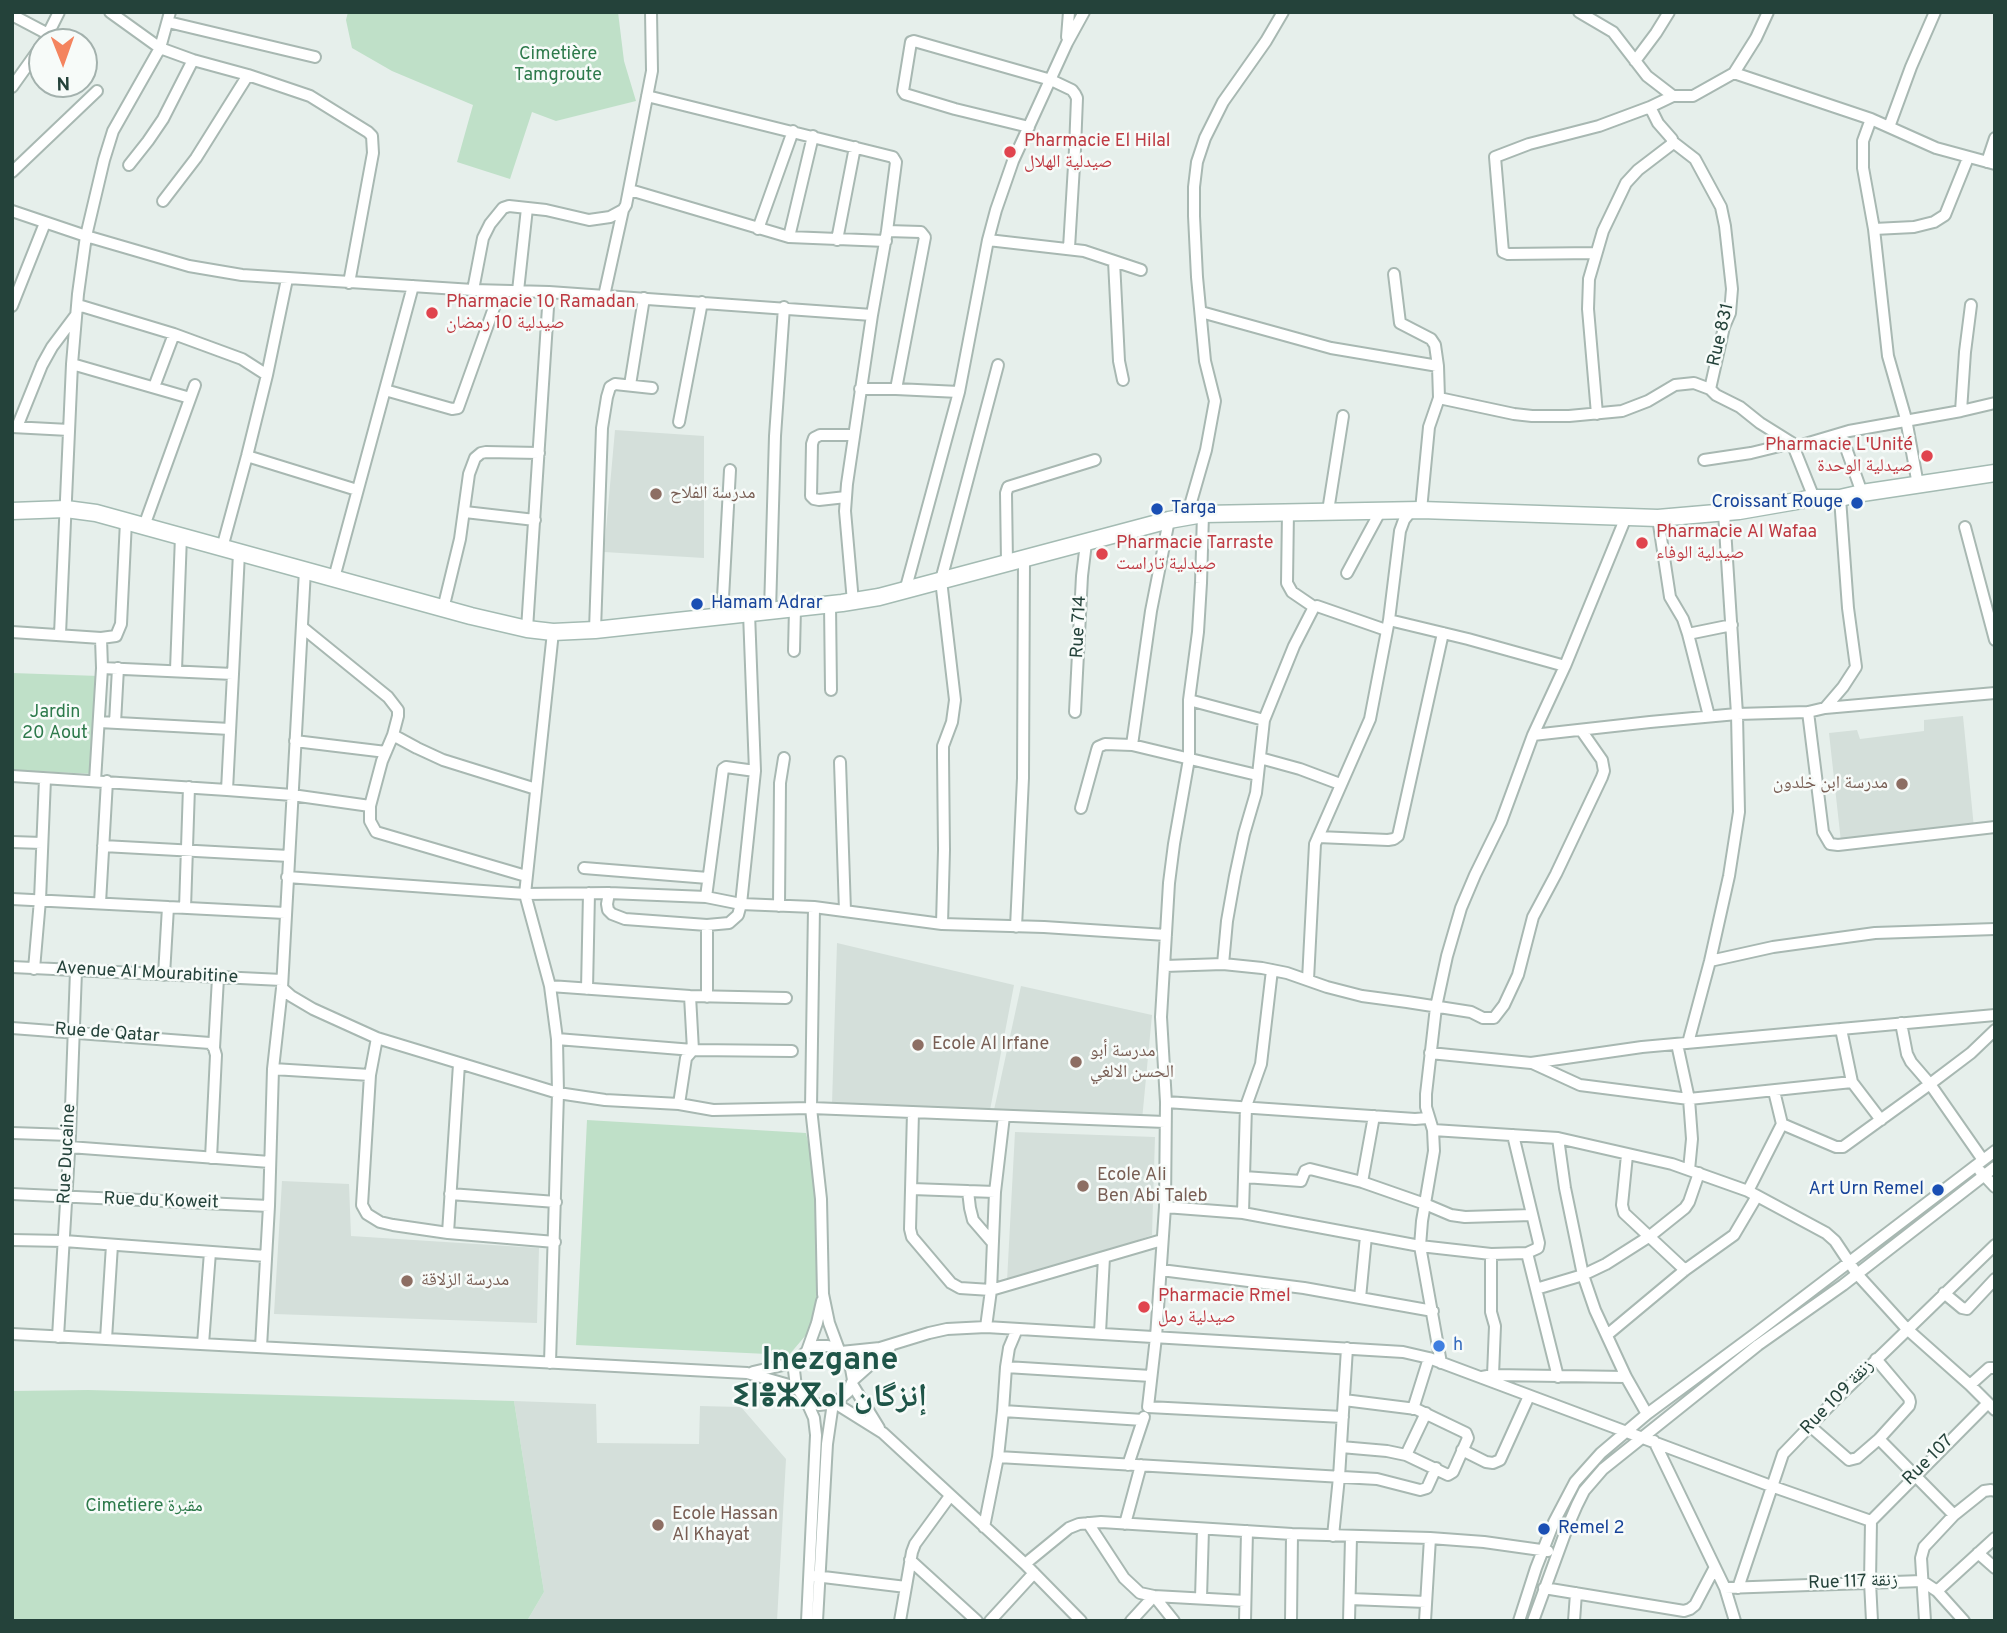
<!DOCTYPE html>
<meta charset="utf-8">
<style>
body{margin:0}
#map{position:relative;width:2007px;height:1633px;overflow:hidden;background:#e6efeb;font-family:Overpass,sans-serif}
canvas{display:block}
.frame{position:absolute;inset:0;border:14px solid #24423a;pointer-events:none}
.north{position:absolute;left:28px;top:28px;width:70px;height:70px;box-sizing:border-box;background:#f7fbf9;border:2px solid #a3b1ad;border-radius:50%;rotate:179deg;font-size:19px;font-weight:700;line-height:28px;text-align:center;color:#24423a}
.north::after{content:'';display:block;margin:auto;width:24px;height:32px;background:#f4845f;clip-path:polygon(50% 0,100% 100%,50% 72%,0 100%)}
</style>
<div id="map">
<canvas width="2007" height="1633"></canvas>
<div class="frame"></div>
<div class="north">N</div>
</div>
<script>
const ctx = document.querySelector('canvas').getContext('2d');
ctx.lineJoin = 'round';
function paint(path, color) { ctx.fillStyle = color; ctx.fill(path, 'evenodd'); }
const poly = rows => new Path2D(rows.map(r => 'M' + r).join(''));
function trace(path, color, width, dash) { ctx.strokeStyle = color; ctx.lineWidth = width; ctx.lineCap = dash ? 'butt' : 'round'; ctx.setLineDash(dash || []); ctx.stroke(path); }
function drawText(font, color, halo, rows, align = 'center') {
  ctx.font = font + ' Overpass,"Noto Naskh Arabic","Noto Sans Tifinagh",sans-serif'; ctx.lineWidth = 5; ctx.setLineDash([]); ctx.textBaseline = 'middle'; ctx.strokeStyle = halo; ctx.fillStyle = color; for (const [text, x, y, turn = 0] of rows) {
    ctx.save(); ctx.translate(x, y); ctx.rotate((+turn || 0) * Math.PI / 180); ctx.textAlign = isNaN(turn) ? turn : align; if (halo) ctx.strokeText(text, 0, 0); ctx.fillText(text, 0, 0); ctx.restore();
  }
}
paint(poly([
 [615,430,704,436,704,558,604,552],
 [1963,716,1974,828,1841,842,1829,733,1857,730,1860,739,1924,731,1924,720],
 [837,943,1014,985,990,1110,832,1104],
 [1021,986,1152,1015,1142,1120,994,1110],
 [1015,1132,1155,1137,1152,1235,1013,1287,1007,1281],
 [282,1181,349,1184,351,1236,539,1248,537,1323,274,1314],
 [514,1401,596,1404,597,1443,699,1444,700,1406,741,1407,786,1459,777,1621,527,1621,544,1592]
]), '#d4dfda');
paint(poly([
 [348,12,618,12,624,61,636,101,556,121,532,112,510,179,457,162,473,105,392,71,352,48,346,20],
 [12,673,99,676,95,774,12,770],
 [587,1120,806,1133,820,1194,817,1322,789,1355,576,1345],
 [88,1390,514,1401,544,1592,527,1621,12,1621,12,1391]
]), '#bfe0c8');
const street = poly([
 [110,12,160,48,193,60,248,75,310,96,368,132,372,136,373,153,349,283],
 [1579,12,1613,32,1647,76,1673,96,1693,96,1734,73,1756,38,1768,12],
 [12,15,48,34],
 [168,22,315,57],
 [1067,37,1069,12],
 [45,40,59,12],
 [1635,61,1656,33,1669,12],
 [1734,73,1871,119,1936,148,1995,164],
 [12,87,42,45],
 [647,96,893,157,896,162,887,231,872,315,847,484,845,511,853,602],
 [1871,119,1863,141,1863,168,1874,229,1888,356,1906,419,1918,485],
 [1029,127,955,109,905,94,903,91,911,42,914,41,1051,80,1072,90,1075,94,1077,98,1075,149,1069,248],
 [1889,127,1911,67,1935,12],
 [1673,142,1695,159,1721,207,1725,226,1732,289,1730,313,1724,327,1710,389,1716,395,1740,407,1760,423,1792,443,1814,498],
 [1987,162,1995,138],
 [129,165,148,141,163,119,193,60],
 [12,172,97,91],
 [630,190,789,237,886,241],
 [163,201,196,158,248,75],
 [12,211,86,236,189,266,242,275,473,290,549,292,872,315],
 [758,229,793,131],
 [1874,229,1914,227,1934,222,1945,215,1968,158],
 [887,231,921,232,925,237,896,389],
 [789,237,813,136],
 [837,240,855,147],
 [988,240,1084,251,1141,270],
 [1596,253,1508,254,1503,252,1495,157,1529,144,1599,126,1650,107],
 [1114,261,1119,361,1123,380],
 [1394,274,1400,323,1431,339,1435,345,1438,366],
 [473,290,483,238,490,224,503,208,509,206,546,210,589,220,610,217,623,210,626,205,652,71,651,12],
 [518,291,527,208],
 [604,296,623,210],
 [78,305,174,334,242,359,267,375],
 [12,306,45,223],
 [1201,312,1331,348,1438,366,1439,398],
 [72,364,190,398],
 [630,385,644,298],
 [154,387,174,334],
 [860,389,896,389,959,392],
 [385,390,452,409,458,408,500,291],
 [1961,411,1965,352,1971,305],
 [1597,414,1588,309,1589,279,1603,231,1626,183,1638,170,1672,144,1672,139,1658,123,1650,107,1673,96],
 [679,422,702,302],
 [12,427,69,430],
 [17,427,42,365,52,347,76,315],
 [1841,434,1862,493],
 [1795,447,1849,431,1961,411,1995,403],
 [247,456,357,490],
 [1704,460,1751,453,1792,443],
 [846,497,819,500,814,499,811,496,812,444,814,438,820,435,854,435],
 [1421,510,1429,427,1439,398,1514,414,1532,416,1569,416,1622,411,1648,401,1675,385,1694,383,1710,389],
 [1288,511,1287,583,1292,592,1314,607,1317,606,1386,630],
 [1328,511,1343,416],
 [465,512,535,520],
 [1203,514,1201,583,1198,632,1189,700,1189,759,1174,844,1169,883,1161,1017,1166,1102,1165,1207,1156,1337,1148,1407,1343,1417],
 [1187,516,1206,450,1215,401,1205,361,1197,277,1194,216,1194,187,1197,162,1205,138,1223,102,1266,41,1283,12],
 [1658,518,1670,597,1683,619,1688,634,1732,625],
 [144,526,195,385],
 [1965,527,1995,640],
 [222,548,247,456,267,375,287,279],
 [1007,563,1006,493,1008,487,1095,460],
 [1347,573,1381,510],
 [334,578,413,286],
 [905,591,959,392,988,240,996,210,1013,161,1067,43,1084,12],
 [830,604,831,690],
 [443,609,460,539,469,474,475,458,481,453,486,452,539,453],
 [770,611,775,436,784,307],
 [722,616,730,470],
 [1389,620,1468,639,1565,666],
 [527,629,549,292],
 [595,630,602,428,607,397,610,387,615,384,652,388],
 [12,632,101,638,102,668,95,781],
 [60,634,72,364,78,294,86,236,104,160,113,131,160,48,170,12],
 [1688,634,1709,716],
 [101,638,116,636,121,624,126,521],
 [794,651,795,608],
 [102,668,233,674,227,790],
 [176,670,181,536],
 [233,674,239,553],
 [1189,700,1264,720],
 [1825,708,1843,687,1856,667,1848,608,1840,498],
 [1075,712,1082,576,1086,543],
 [1808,712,1823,832,1830,844,1838,845,1995,827],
 [99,722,230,729],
 [115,723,118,668],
 [393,735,417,748,443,760,536,789],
 [1533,735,1650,722,1737,714,1808,712,1825,708,1995,693],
 [295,741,386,752],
 [1132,745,1151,611,1169,520],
 [1260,758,1300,769,1340,784],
 [840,762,845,911],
 [12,776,227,790,292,795,370,806,382,761,393,735,398,716,398,710,388,697,303,628],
 [370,806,370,821,376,832,526,876],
 [1081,808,1097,750,1098,747,1105,744,1132,745,1257,775],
 [1318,837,1388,840,1394,839,1398,836,1443,633],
 [12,842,42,843],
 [103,846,289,856],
 [584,868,708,878],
 [287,877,525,894,609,893,706,897,741,904,814,907,942,924,1044,927,1166,935],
 [609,893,607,904,608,910,612,914,625,919,707,925,729,923,738,915,741,904,755,771,749,613],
 [706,897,723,769,726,767,755,771],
 [12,899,285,913],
 [100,903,107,781],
 [779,906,780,783,784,758],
 [814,907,811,1108,821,1199,823,1294,829,1323,839,1350],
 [185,908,189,787],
 [942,924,944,850,943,756,943,746,952,722,955,700,941,580,998,365],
 [707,925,707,997],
 [1016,927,1023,778,1024,559],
 [1710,961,1773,947,1875,933,1995,929],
 [1223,964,1227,921,1235,876,1244,834,1256,793,1264,720,1294,646,1314,607],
 [1165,966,1223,964,1262,968,1287,973,1327,987,1362,996,1407,1002,1471,1012,1483,1018,1494,1018,1504,1005,1518,975,1533,917,1556,874,1602,777,1604,771,1602,760,1581,730],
 [12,967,282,980],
 [34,969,40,900,45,779],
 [164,975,168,907],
 [1308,980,1315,844,1370,719,1389,620,1400,531,1404,520,1412,510],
 [550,986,690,996,786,998],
 [282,988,291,996,313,1009,377,1038,558,1093,605,1100,679,1104,713,1110,811,1108,1165,1122],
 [587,989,589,893],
 [1901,1023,1907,1054,1911,1062,1930,1084,1983,1160],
 [12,1028,210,1043,214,1048,216,1055,211,1158],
 [1841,1029,1852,1082,1881,1120],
 [377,1038,370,1075,362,1205,367,1214,380,1222,393,1225,448,1233,555,1242],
 [557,1039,693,1050,792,1051],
 [1688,1043,1710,961,1729,876,1739,812,1737,714,1724,513],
 [1677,1044,1689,1099,1692,1139,1689,1170],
 [214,1048,218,978],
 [1430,1053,1531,1063,1642,1047,1995,1015],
 [1532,1063,1580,1085,1689,1099,1852,1082],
 [273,1069,370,1075],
 [1774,1091,1782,1124,1836,1147,1843,1147,1930,1084,1971,1053,1995,1030],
 [1166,1102,1415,1119,1428,1118],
 [679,1104,686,1058,693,1050,690,996],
 [913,1112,910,1229,912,1237,951,1283,960,1288,991,1290,1162,1240],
 [1433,1130,1558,1138,1672,1164,1748,1191,1826,1233,1835,1241,1857,1274,1907,1329,1970,1385,1995,1410],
 [12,1133,70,1135],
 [1558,1138,1565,1188,1583,1275,1595,1310,1626,1377,1647,1414],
 [69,1147,270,1162],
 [1627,1155,1622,1205,1624,1213,1685,1270],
 [1980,1171,1995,1187],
 [1244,1177,1301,1181,1305,1171,1310,1169,1362,1182,1425,1204,1451,1215,1465,1217,1532,1215],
 [1362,1182,1374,1116],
 [912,1189,995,1192],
 [968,1191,970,1208,973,1220,992,1242],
 [1748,1191,1782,1124],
 [12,1194,269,1206],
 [450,1194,556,1202],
 [1165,1207,1243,1213,1420,1246,1491,1254,1527,1253,1538,1248,1539,1243,1513,1135],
 [1243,1213,1246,1106,1261,1064,1272,970],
 [448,1233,459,1064],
 [12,1240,64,1241,266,1256],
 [1527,1253,1536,1289,1583,1275,1606,1264,1650,1236,1685,1208,1689,1202,1699,1173],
 [1491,1254,1491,1312,1495,1326,1493,1375],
 [1161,1270,1304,1288,1433,1311],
 [1536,1289,1558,1377],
 [1944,1293,1962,1308,1967,1309,1995,1279],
 [1360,1298,1366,1236],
 [986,1327,991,1290,995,1192,1004,1116],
 [1017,1329,1009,1348,1006,1367,1003,1411,1143,1420],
 [1100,1333,1104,1257],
 [12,1334,747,1373,796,1387,806,1400,819,1405,835,1403,848,1392,853,1380,850,1363,841,1352,828,1346,817,1346,807,1351,796,1362,794,1370,796,1387],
 [1607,1335,1685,1270,1734,1235,1757,1196],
 [58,1337,70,1135,76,971],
 [106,1339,112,1245],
 [203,1344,210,1252],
 [261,1347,269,1206,273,1069,282,988,305,570],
 [807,1351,817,1323,822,1301],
 [841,1352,880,1348,929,1333,947,1329,986,1327,1403,1352,1429,1358,1771,1486,1871,1521],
 [550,1363,558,1093,557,1039,550,986,525,894,553,632],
 [1441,1363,1420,1246,1422,1221,1434,1151,1433,1130,1426,1107,1426,1094,1436,1007,1447,956,1461,908,1475,875,1501,822,1533,735,1565,666,1626,517],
 [1006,1367,1151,1376],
 [753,1372,796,1362],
 [1482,1377,1493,1375,1626,1377],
 [853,1380,890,1347],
 [852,1384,879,1428],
 [1970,1385,1989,1368,1995,1368],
 [806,1400,814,1418,816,1435,807,1621],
 [835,1403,883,1433,1025,1564,1081,1621],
 [1413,1409,1429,1358],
 [1003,1411,998,1457,1377,1479,1420,1490,1427,1488,1436,1468],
 [1810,1426,1849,1460,1857,1458,1879,1439,1909,1406,1910,1402,1909,1398,1876,1359],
 [1879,1439,1954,1515],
 [1654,1441,1725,1588,1735,1621],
 [1341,1447,1387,1451,1406,1455,1448,1475,1453,1472,1468,1438,1466,1433,1416,1409,1344,1400],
 [1462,1450,1486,1462,1493,1463,1500,1460,1529,1396],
 [1406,1455,1426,1413],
 [1128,1465,1144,1417],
 [1871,1521,1988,1403],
 [1871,1521,1870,1582,1872,1621],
 [1088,1523,1124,1578,1140,1593,1154,1596,1245,1601],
 [1125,1524,1141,1465],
 [984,1527,998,1457],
 [1333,1536,1339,1477,1347,1348],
 [1978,1553,1995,1568],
 [910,1560,977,1621],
 [1025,1564,1069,1528,1079,1524,1101,1522,1292,1534,1430,1538,1484,1542,1548,1551],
 [815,1576,906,1587],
 [1544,1588,1684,1611,1690,1609,1695,1605,1715,1567],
 [1725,1588,1922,1581,1937,1591,1964,1621],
 [1738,1588,1783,1454,1837,1398,1995,1245],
 [1937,1591,1995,1538],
 [1201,1598,1203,1529],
 [1350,1599,1426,1602],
 [817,1621,827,1444,833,1403],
 [900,1621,912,1552,915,1544,950,1496],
 [990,1621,1034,1573],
 [1131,1621,1154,1596,1174,1621],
 [1245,1621,1247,1531],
 [1291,1621,1292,1534],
 [1349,1621,1351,1537],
 [1425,1621,1430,1538],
 [1519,1621,1536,1568,1554,1522,1575,1482,1601,1453,1647,1414,1755,1334,1995,1151],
 [1533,1621,1567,1528,1577,1505,1584,1491,1603,1469,1758,1345,1843,1285,1995,1167],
 [1574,1621,1576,1593],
 [1925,1621,1921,1558,1924,1547,1954,1515,1984,1491,1991,1490,1995,1491]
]);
const secondary = poly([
 [12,511,66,509,96,513,471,616,527,629,553,632,595,630,842,603,879,597,1169,520,1203,514,1421,510,1658,518,1739,511,1814,498,1840,498,1862,493,1995,473]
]);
trace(street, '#a8b8b2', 14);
trace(secondary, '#a4bbb3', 19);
trace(street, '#fff', 10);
trace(secondary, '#fff', 16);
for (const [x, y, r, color] of [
 [1010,152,7,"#e0444e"],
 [432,313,7,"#e0444e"],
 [1927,456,7,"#e0444e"],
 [656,494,7,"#8d6e63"],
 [1857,503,7,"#1a4fb4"],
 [1157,509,7,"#1a4fb4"],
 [1642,543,7,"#e0444e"],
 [1102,554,7,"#e0444e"],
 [697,604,7,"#1a4fb4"],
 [1902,784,7,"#8d6e63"],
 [918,1045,7,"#8d6e63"],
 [1076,1062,7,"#8d6e63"],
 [1083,1186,7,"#8d6e63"],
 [1938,1190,7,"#1a4fb4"],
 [407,1281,7,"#8d6e63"],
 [1144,1307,7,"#e0444e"],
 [1439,1346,7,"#3f7fe0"],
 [658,1525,7,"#8d6e63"],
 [1544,1529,7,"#1a4fb4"]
]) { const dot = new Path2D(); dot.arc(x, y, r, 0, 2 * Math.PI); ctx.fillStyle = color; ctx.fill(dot); trace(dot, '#f7fbf9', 2.5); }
drawText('18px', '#2d7a4b', '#f7fbf9', [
 ["Cimetière",558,55],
 ["Tamgroute",558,76],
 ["Jardin",55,713],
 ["20 Aout",55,734],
 ["Cimetiere مقبرة",144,1507]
]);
drawText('18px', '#be3a42', '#f7fbf9', [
 ["Pharmacie El Hilal",1024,142],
 ["صيدلية الهلال",1024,163],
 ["Pharmacie 10 Ramadan",446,303],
 ["صيدلية 10 رمضان",446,324],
 ["Pharmacie L'Unité",1913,446,"right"],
 ["صيدلية الوحدة",1913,467,"right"],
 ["Pharmacie Al Wafaa",1656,533],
 ["صيدلية الوفاء",1656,554],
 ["Pharmacie Tarraste",1116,544],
 ["صيدلية تاراست",1116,565],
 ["Pharmacie Rmel",1158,1297],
 ["صيدلية رمل",1158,1318]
], 'left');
drawText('18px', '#24423a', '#f7fbf9', [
 ["Rue 831",1722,335,-77],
 ["Rue 714",1080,627,-87],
 ["Avenue Al Mourabitine",147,974,3],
 ["Rue de Qatar",107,1034,4],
 ["Rue Ducaine",68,1154,-87],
 ["Rue du Koweit",161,1202,2],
 ["Rue 109 زنقة",1838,1398,-46],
 ["Rue 107",1929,1461,-45],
 ["Rue 117 زنقة",1853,1583,-2]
]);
drawText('18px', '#785e54', '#f7fbf9', [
 ["مدرسة الفلاح",670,494],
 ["مدرسة ابن خلدون",1888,784,"right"],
 ["Ecole Al Irfane",932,1045],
 ["مدرسة أبو",1090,1052],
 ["الحسن الالغي",1090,1073],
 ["Ecole Ali",1097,1176],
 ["Ben Abi Taleb",1097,1197],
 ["مدرسة الزلاقة",421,1281],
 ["Ecole Hassan",672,1515],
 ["Al Khayat",672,1536]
], 'left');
drawText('18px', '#164399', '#f7fbf9', [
 ["Croissant Rouge",1843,503,"right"],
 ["Targa",1171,509],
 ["Hamam Adrar",711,604],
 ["Art Urn Remel",1924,1190,"right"],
 ["Remel 2",1558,1529]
], 'left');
drawText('18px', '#366cbe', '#f7fbf9', [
 ["h",1453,1346]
], 'left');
drawText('bold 32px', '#1f5548', '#f7fbf9', [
 ["Inezgane",830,1363],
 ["ⵉⵏⴻⵣⴳⴰⵏ إنزگان",830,1400]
]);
</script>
